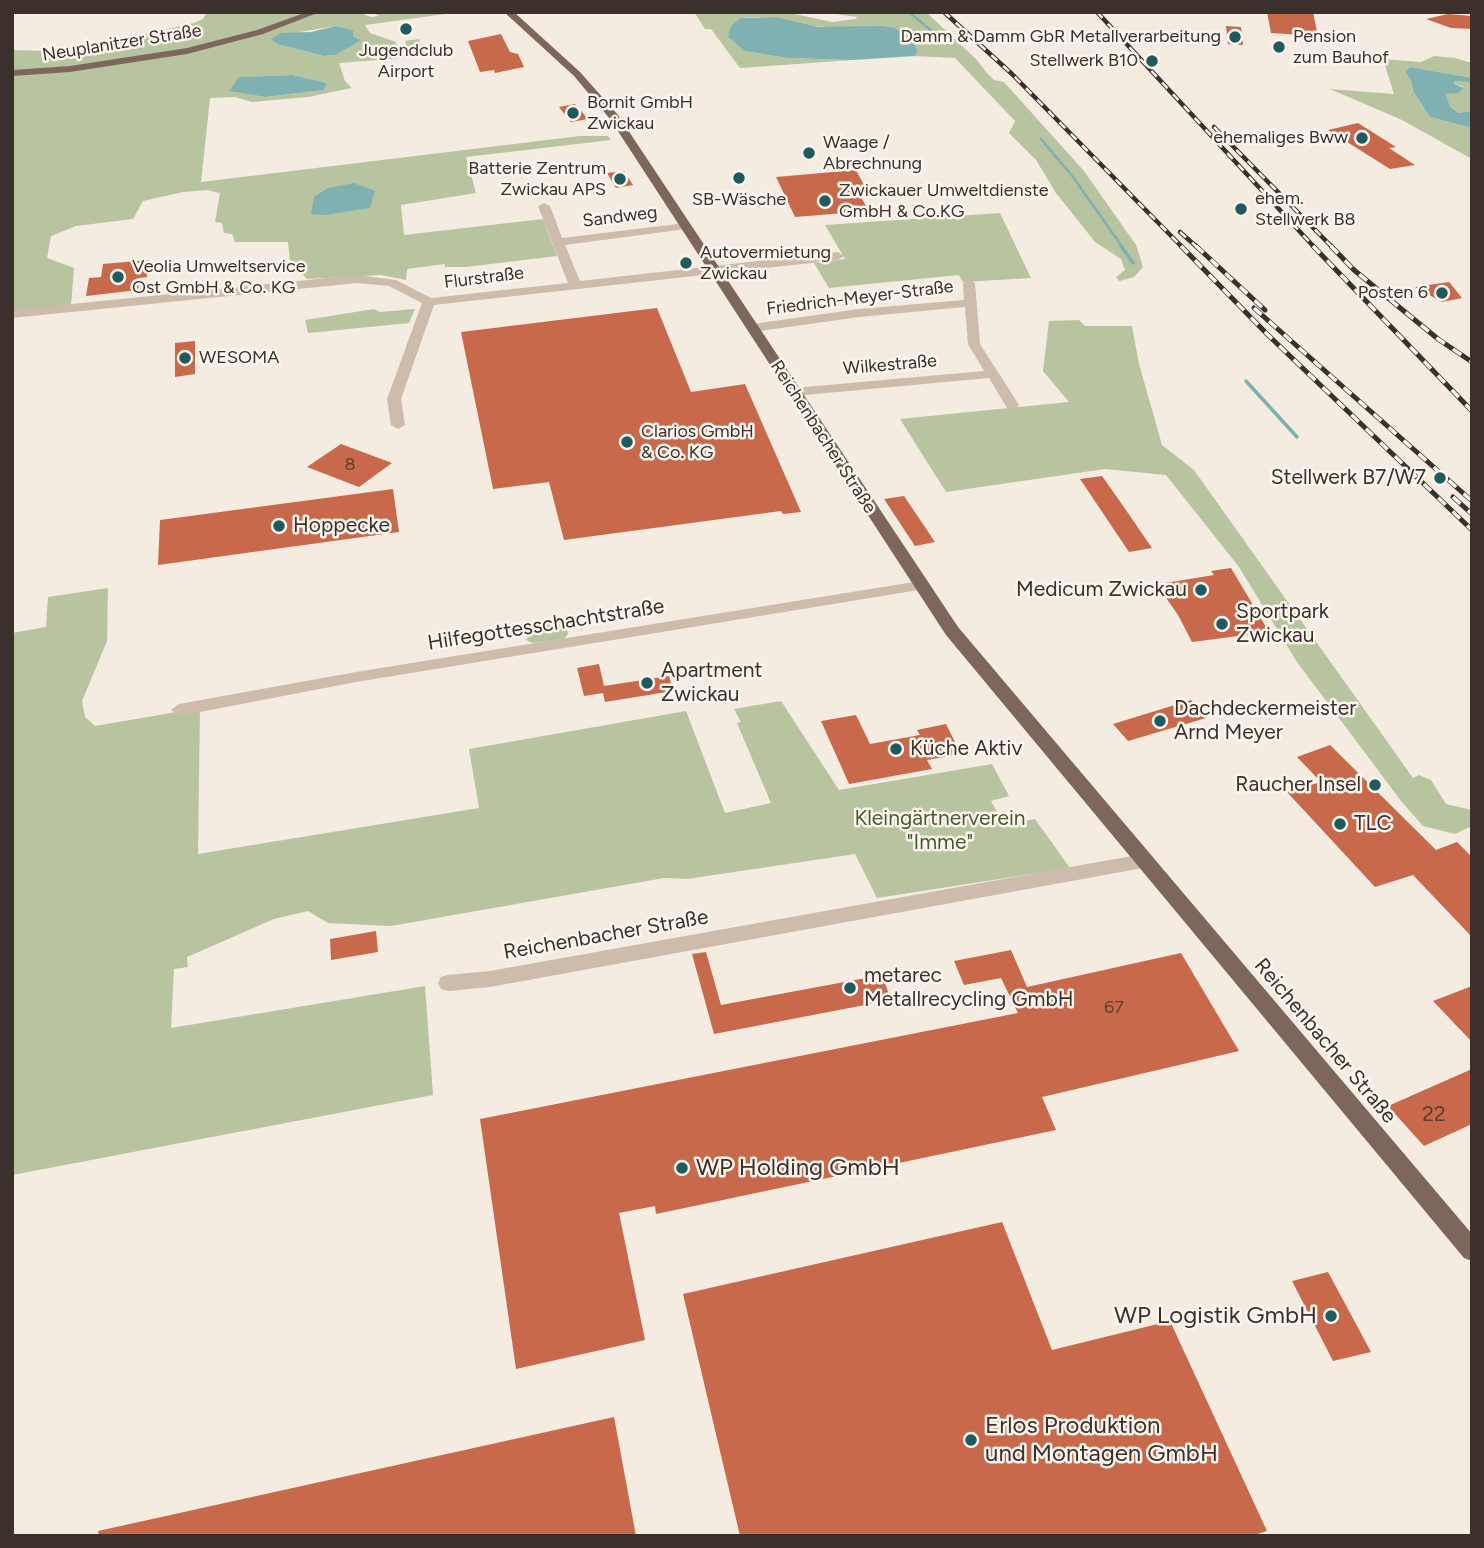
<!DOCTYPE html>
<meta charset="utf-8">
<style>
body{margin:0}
#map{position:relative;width:1484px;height:1548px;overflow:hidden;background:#f4ebe1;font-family:Figtree,sans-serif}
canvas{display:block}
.frame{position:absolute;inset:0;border:14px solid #3b302b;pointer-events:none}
</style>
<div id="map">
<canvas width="1484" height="1548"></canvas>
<div class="frame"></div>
</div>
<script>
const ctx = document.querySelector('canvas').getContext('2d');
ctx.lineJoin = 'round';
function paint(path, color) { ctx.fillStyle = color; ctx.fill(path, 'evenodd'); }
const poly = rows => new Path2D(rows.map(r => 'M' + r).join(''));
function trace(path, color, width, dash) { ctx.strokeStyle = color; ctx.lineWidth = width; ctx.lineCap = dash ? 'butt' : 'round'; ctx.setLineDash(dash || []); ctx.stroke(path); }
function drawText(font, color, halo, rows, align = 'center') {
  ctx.font = font + ' Figtree,sans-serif'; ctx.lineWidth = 5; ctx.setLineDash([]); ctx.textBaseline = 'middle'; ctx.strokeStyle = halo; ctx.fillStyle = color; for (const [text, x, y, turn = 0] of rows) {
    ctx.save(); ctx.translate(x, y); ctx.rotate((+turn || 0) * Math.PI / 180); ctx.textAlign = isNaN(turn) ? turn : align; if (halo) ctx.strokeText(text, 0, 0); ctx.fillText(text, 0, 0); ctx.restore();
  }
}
paint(poly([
 [207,12,357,12,371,17,379,16,371,12,460,12,365,25,370,33,396,42,398,50,408,49,405,41,419,39,422,47,413,48,416,57,339,63,345,81,352,88,308,97,252,102,235,97,210,98,201,182,580,136,608,136,611,140,466,157,476,193,401,205,404,235,543,219,557,256,466,267,445,267,445,264,407,269,406,280,381,275,307,279,290,261,288,242,235,242,232,234,224,233,222,223,215,222,220,193,207,190,183,192,143,201,133,219,76,226,51,236,47,258,74,268,71,305,12,311,12,50,50,51,93,46,194,23,203,19],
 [336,26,353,30,353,36,360,39,335,55,324,56,301,50,300,32],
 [294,75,327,83,324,90,265,97,230,91,239,77],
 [694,12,785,12,832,22,856,19,857,17,822,12,926,12,977,60,986,72,994,80,1004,82,1084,171,1136,245,1143,267,1134,277,1119,281,1116,277,1125,270,1121,259,1095,242,1056,193,1036,160,1009,133,1015,121,955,58,914,56,918,52,881,26,837,28,801,25,775,17,756,17,741,18,728,36,745,51,787,58,853,60,740,68,711,29,705,29],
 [1434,56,1455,58,1472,63,1472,78,1410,67,1405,72,1411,80,1413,91,1430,117,1472,128,1472,159,1402,120,1330,89,1394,94,1383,59,1421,62],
 [1472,79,1472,111,1458,113,1450,108,1446,94,1464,87,1454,84,1455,81,1470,82],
 [1000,213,1031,278,963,282,959,275,829,288,814,263,845,259,825,225],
 [374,309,380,312,415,309,409,323,308,333,305,320],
 [1079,320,1085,326,1132,326,1139,364,1162,445,1194,470,1413,778,1419,775,1431,780,1446,804,1472,810,1472,826,1455,834,1423,826,1401,801,1297,662,1239,567,1166,475,1105,469,946,492,900,419,1069,402,1043,371,1049,321],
 [108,588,107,641,82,701,85,717,95,726,200,708,198,854,479,808,469,749,686,711,725,813,771,803,737,723,741,722,734,709,781,701,839,790,992,764,1009,796,991,801,1004,825,1035,819,1070,868,877,898,855,854,687,879,664,878,391,926,328,923,308,911,274,919,187,957,188,967,174,969,171,1028,425,986,433,1095,12,1175,12,633,46,627,48,597],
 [547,624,560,624,567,629,568,634,564,639,533,643,526,640,534,628]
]), '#b8c4a0');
paint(poly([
 [775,17,818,27,881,26,895,28,913,42,918,52,914,56,853,60,787,58,745,51,728,37,731,26,741,18],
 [336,26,353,30,353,36,361,40,335,55,324,56,278,44,271,39,281,33,311,32],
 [1410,67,1472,78,1470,82,1455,81,1454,84,1464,88,1458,93,1446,94,1450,107,1458,113,1472,111,1472,128,1430,117,1413,91,1411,80,1405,72],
 [293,75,327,83,324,90,265,97,229,91,239,77],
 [354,183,375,191,370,208,324,215,311,214,314,197,328,188]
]), '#7fb0b2');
trace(poly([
 [909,12,947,44],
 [1041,139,1073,177,1123,248]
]), '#7fb0b2', 2.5);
trace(poly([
 [1121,246,1133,263],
 [1246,381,1297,437]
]), '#7fb0b2', 3.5);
paint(poly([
 [1267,12,1313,12,1318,36,1271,33],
 [1448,14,1472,16,1472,29,1451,28,1426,19],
 [1226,26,1241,27,1243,45,1228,44],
 [501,34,510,52,518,54,524,67,495,73,494,70,480,72,468,41],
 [575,104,588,119,571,122,559,107],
 [1358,123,1396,147,1389,148,1415,165,1390,169,1328,130],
 [856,170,867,191,858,192,869,211,795,217,776,177],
 [624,171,633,185,616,188,607,173],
 [148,260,147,277,139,278,138,290,86,296,89,278,101,277,103,264],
 [1449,282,1462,298,1442,302,1415,287],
 [657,308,691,392,745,384,801,512,783,514,781,511,564,540,549,482,493,489,461,332],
 [195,341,195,374,175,377,175,343],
 [341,444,392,463,359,487,307,467],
 [1102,476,1119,500,1152,548,1129,552,1080,479],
 [393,489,399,532,158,565,160,520],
 [904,496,935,542,915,546,884,499],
 [1231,568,1269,632,1192,642,1178,615,1164,595,1159,595,1153,585,1214,575,1211,571],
 [599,664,604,686,669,676,673,691,605,702,603,693,584,696,577,668],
 [1191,700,1206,718,1128,741,1113,724],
 [856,715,870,744,920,735,917,730,946,724,961,754,927,760,932,769,849,784,821,721],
 [1330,745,1436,850,1457,842,1472,857,1472,937,1413,875,1375,887,1287,792,1321,782,1297,757],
 [376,931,378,952,331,960,330,939],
 [1011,950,1027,987,1181,953,1239,1051,1042,1097,1056,1130,656,1214,655,1206,619,1213,645,1340,516,1369,480,1119,1018,1013,1001,978,964,985,954,961],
 [706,952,721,1005,882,975,891,1000,714,1034,692,954],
 [1472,986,1472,1042,1433,1001],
 [1472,1069,1472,1124,1424,1146,1388,1106],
 [1002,1222,1052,1350,1170,1321,1267,1531,1251,1536,740,1536,683,1294],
 [1328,1272,1371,1352,1333,1361,1292,1281],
 [614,1417,636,1536,99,1536,98,1531]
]), '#c8694b');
paint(poly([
 [544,203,550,206,562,238,686,223,692,226,686,229,565,245,580,281,838,252,844,256,838,260,434,305,401,399,405,425,398,429,391,425,387,399,422,303,389,286,357,283,12,318,12,310,357,275,396,280,431,298,568,283,538,206,544,203],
 [969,279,975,283,980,344,1019,405,1017,408,1007,408,989,378,794,396,787,392,794,388,984,371,968,344,965,307,859,317,753,332,747,328,753,324,859,309,964,300,963,283,969,279],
 [920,581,928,586,925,589,356,682,179,716,171,710,179,704,356,672,920,581],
 [1143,854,1150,856,1152,861,1150,866,1143,868,490,987,448,991,441,989,438,983,441,977,448,975,490,971,1143,854]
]), '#cdbbac');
paint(poly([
 [307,12,320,12,263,34,187,54,70,72,12,76,12,70,70,66,187,48,257,30,307,12],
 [504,12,514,12,580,72,618,115,958,627,1472,1234,1472,1261,1464,1258,946,635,610,119,574,76,504,12]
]), '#7d675c');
const railFar1 = poly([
 [944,12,1012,74,1183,248],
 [1097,12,1315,248],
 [1214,127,1333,248],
 [1180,232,1198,248]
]);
const rail = poly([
 [1181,246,1268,335,1472,530],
 [1196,246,1265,310],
 [1313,246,1472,411],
 [1331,246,1354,270,1438,339,1472,362],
 [1254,308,1472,501],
 [1453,497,1472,514]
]);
trace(railFar1, '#3b302b', 4.5);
trace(rail, '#3b302b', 5);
trace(railFar1, '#fbf5ee', 2.5, [8]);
trace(rail, '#fbf5ee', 3.5, [10]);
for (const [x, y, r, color] of [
 [406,29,7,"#1f5a5e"],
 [1235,37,7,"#1f5a5e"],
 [1279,47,7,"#1f5a5e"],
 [1152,61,7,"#1f5a5e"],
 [573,113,7,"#1f5a5e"],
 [1362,138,7,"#1f5a5e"],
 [809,153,7,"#1f5a5e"],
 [739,178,7,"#1f5a5e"],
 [620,179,7,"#1f5a5e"],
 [825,201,7,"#1f5a5e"],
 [1241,209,7,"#1f5a5e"],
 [686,263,7,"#1f5a5e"],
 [118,277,7,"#1f5a5e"],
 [1442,293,7,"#1f5a5e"],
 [185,358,7,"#1f5a5e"],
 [627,442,7,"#1f5a5e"],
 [1440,478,7,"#1f5a5e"],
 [279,526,7,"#1f5a5e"],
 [1201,590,7,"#1f5a5e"],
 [1222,624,7,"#1f5a5e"],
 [647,683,7,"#1f5a5e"],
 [1160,721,7,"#1f5a5e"],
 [896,749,7,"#1f5a5e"],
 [1375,785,7,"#1f5a5e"],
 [1340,824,7,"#1f5a5e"],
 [850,988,7,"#1f5a5e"],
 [682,1168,7,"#1f5a5e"],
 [1331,1316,7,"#1f5a5e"],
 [971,1440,7,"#1f5a5e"]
]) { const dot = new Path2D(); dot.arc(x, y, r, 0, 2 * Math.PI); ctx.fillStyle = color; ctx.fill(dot); trace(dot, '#fbf5ee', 2.5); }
drawText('18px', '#3b302b', '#fbf5ee', [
 ["Damm & Damm GbR Metallverarbeitung",1221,37,"right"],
 ["Pension",1293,37],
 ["zum Bauhof",1293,58],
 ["Jugendclub",406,51,"center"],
 ["Airport",406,72,"center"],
 ["Stellwerk B10",1138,61,"right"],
 ["Bornit GmbH",587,103],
 ["Zwickau",587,124],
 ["ehemaliges Bww",1348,138,"right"],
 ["Waage /",823,143],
 ["Abrechnung",823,164],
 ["Batterie Zentrum",606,169,"right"],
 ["Zwickau APS",606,190,"right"],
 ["Zwickauer Umweltdienste",839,191],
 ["GmbH & Co.KG",839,212],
 ["ehem.",1255,199],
 ["Stellwerk B8",1255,220],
 ["SB-Wäsche",739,200,"center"],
 ["Autovermietung",700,253],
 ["Zwickau",700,274],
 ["Veolia Umweltservice",132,267],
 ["Ost GmbH & Co. KG",132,288],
 ["Posten 6",1428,293,"right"],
 ["WESOMA",199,358],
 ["Clarios GmbH",641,432],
 ["& Co. KG",641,453]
], 'left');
drawText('18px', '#3b302b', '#fbf5ee', [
 ["Neuplanitzer Straße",122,43,-9],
 ["Sandweg",620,217,-7],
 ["Flurstraße",484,278,-7],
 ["Friedrich-Meyer-Straße",860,298,-7],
 ["Wilkestraße",890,365,-5],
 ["Reichenbacher Straße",823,437,57]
]);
drawText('18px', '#5e3e33', null, [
 ["8",350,465],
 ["67",1114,1008]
]);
drawText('21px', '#3b302b', '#fbf5ee', [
 ["Stellwerk B7/W7",1426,478,"right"],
 ["Hoppecke",293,526],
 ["Medicum Zwickau",1187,590,"right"],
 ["Sportpark",1236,612],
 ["Zwickau",1236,636],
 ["Apartment",661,671],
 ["Zwickau",661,695],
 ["Dachdeckermeister",1174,709],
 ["Arnd Meyer",1174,733],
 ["Küche Aktiv",910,749],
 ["Raucher Insel",1361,785,"right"],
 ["TLC",1354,824],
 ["metarec",864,976],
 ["Metallrecycling GmbH",864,1000]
], 'left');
drawText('21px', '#3b302b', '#fbf5ee', [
 ["Hilfegottesschachtstraße",546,625,-9],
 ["Reichenbacher Straße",606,935,-10],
 ["Reichenbacher Straße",1325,1041,50]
]);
drawText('21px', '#4a5a2e', '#fbf5ee', [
 ["Kleingärtnerverein",940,819],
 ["\"Imme\"",940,843]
]);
drawText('21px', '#5e3e33', null, [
 ["22",1434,1115]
]);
drawText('24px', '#3b302b', '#fbf5ee', [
 ["WP Holding GmbH",696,1168],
 ["WP Logistik GmbH",1317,1316,"right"],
 ["Erlos Produktion",985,1426],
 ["und Montagen GmbH",985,1454]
], 'left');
</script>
